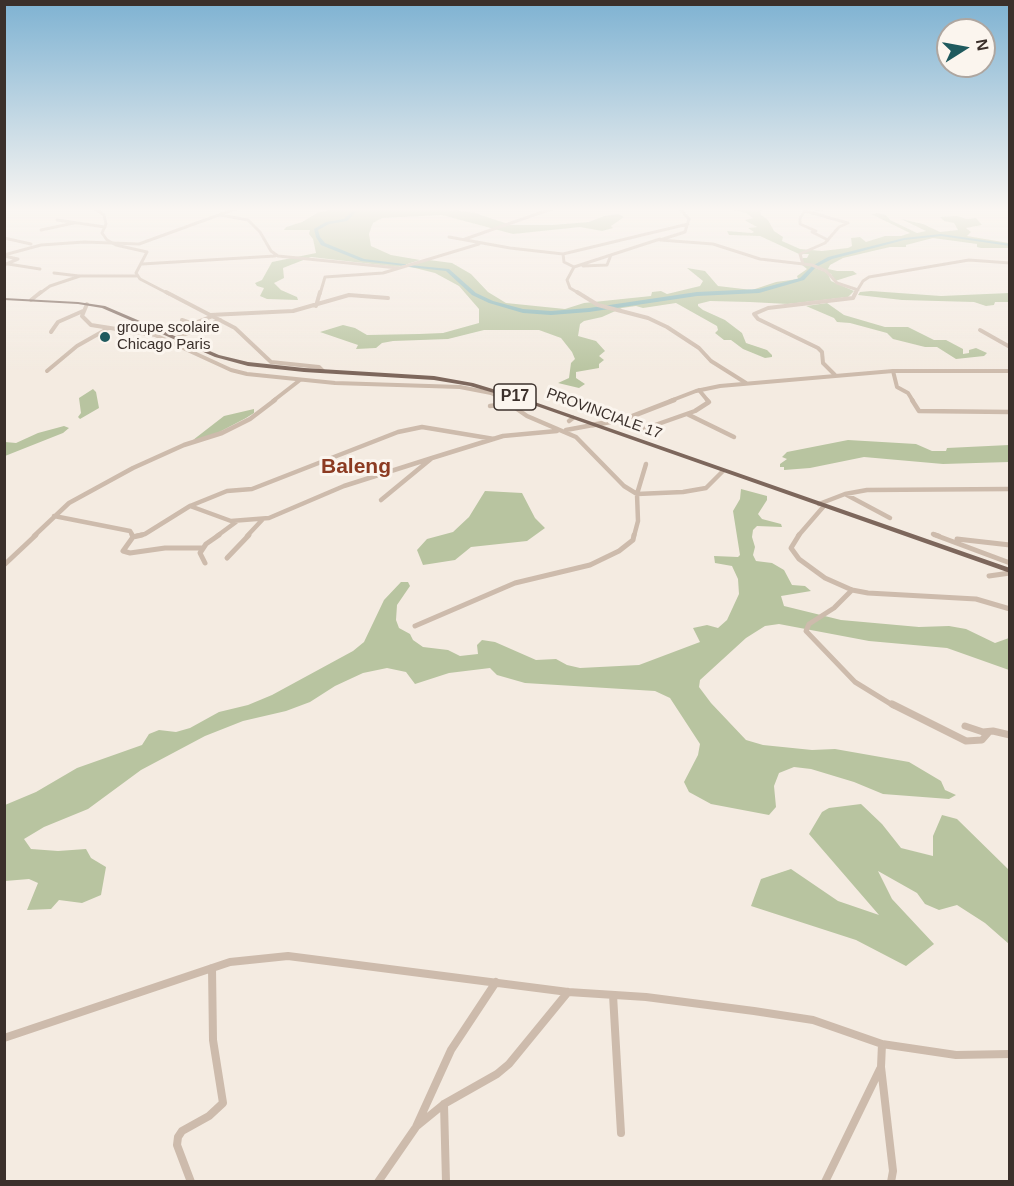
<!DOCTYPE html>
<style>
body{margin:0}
#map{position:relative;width:1014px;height:1186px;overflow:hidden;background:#f4ebe1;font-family:Arial,sans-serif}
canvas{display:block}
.frame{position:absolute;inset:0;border:6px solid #3b302b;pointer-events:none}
.north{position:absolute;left:936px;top:18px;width:60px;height:60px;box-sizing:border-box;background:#fbf5ee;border:2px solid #aea6a0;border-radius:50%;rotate:79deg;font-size:16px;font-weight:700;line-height:24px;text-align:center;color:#3b302b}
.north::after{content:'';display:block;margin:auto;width:21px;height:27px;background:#1f5a5e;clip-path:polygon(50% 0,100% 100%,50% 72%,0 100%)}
</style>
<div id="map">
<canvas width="1014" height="1186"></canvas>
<div class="frame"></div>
<div class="north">N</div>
</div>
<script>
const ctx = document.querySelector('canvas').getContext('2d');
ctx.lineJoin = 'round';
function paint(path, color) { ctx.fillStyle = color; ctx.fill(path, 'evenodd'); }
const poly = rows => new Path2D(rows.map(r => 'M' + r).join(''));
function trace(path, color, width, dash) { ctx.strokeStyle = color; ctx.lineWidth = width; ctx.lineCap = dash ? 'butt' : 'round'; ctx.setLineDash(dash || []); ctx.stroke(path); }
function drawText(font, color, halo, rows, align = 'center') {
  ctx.font = font + ' Arial,sans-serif'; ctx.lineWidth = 6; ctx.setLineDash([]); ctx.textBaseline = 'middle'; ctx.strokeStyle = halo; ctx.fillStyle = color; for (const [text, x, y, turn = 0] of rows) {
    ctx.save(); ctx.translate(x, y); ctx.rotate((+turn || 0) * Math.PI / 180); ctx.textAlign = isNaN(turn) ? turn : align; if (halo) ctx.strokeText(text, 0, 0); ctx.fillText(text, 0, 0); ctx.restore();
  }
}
paint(poly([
 [328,208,416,208,460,211,475,213,511,225,552,225,589,222,604,216,618,214,624,217,611,226,613,228,602,231,580,227,513,234,442,215,382,218,373,223,371,228,369,234,371,246,391,255,420,260,398,267,311,257,283,268,284,278,274,283,281,290,297,297,298,300,267,299,260,296,264,288,257,286,255,283,262,280,272,262,316,253,313,239,309,234,310,230,284,230,286,227,302,222,317,213,327,211],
 [726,208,766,208,760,211,761,215,768,220,774,231,783,237,782,241,800,249,822,251,848,248,852,246,851,238,860,237,866,242,885,236,901,236,910,233,871,214,877,213,886,215,890,220,917,233,926,231,901,219,923,224,940,232,958,230,954,223,944,221,940,217,957,216,967,219,976,218,982,225,966,228,971,232,967,236,1009,243,1009,248,981,248,977,247,977,244,933,238,906,245,906,247,890,247,843,258,830,265,828,269,837,271,853,271,857,274,835,281,831,274,803,263,803,258,807,258,809,254,799,254,760,236,729,235,727,231,752,233,754,232,748,228,757,227,746,221,745,220,753,218,746,213],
 [429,260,452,263,471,274,488,292,506,303,565,309,584,303,651,296,652,292,661,291,667,294,700,286,703,281,687,268,705,271,718,286,752,290,776,282,798,279,797,276,807,269,802,265,808,265,822,270,828,274,831,281,854,291,848,297,788,304,750,302,710,301,698,304,698,306,703,310,725,320,742,333,746,343,767,350,772,355,772,357,765,358,743,349,731,340,724,340,715,333,718,330,717,326,676,303,643,308,636,306,622,308,602,317,584,321,580,324,578,336,596,341,605,351,599,356,604,360,599,364,599,368,576,372,576,378,585,384,579,388,558,383,569,378,571,363,575,359,572,352,561,338,539,330,484,330,448,339,393,341,382,343,376,348,356,349,358,345,320,332,343,325,355,328,367,335,419,334,443,333,479,323,479,309,459,286,435,273,407,266],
 [871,291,941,296,1009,293,1009,302,995,302,994,305,986,306,974,302,902,300,858,295,860,292],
 [827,303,844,315,885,327,908,327,934,340,946,340,963,349,963,354,969,353,969,350,976,348,987,353,984,356,956,359,937,347,925,347,893,339,887,333,850,323,837,322,834,318,806,306],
 [93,389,96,392,99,408,80,419,78,417,81,413,79,398],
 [254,409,254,413,246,418,210,437,193,440,224,416],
 [64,426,69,428,63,433,5,456,5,442,16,443,38,433],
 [848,440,916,444,932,451,946,451,947,448,1009,445,1009,462,943,464,864,457,810,468,784,470,784,467,780,467,780,464,787,459,782,457,787,452],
 [741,489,767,496,767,500,758,514,762,519,781,524,782,527,757,526,753,530,752,537,755,547,753,555,756,561,772,563,784,570,792,585,805,586,811,591,781,596,784,606,841,620,919,627,949,626,966,629,995,643,1009,638,1009,670,947,648,869,641,779,624,765,626,746,638,700,680,699,687,711,703,746,740,763,745,812,750,835,749,909,762,941,781,945,790,956,795,949,799,883,794,854,782,811,769,794,767,779,773,774,786,776,807,769,815,711,804,689,792,684,782,698,755,700,744,670,698,655,691,525,683,497,675,490,668,449,673,415,684,406,672,387,668,363,673,335,686,310,702,286,711,243,721,205,736,141,770,88,809,44,827,24,839,31,849,58,851,86,849,91,858,106,867,101,895,82,903,59,900,51,909,27,910,38,883,29,879,5,881,5,805,36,792,77,768,142,745,149,734,159,730,176,732,190,728,219,712,248,705,272,695,353,651,364,642,384,600,401,582,408,582,410,586,397,605,396,620,399,628,410,634,413,640,423,647,448,650,460,656,478,654,477,645,482,640,495,642,536,660,556,659,567,665,580,668,639,665,700,642,693,628,707,625,718,628,727,620,739,594,738,579,732,566,715,563,714,556,738,557,740,555,733,511,740,499],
 [485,491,522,493,535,518,545,528,527,541,471,547,455,560,423,565,417,550,427,539,453,532,469,517],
 [861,804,882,824,901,848,933,856,933,836,942,815,957,819,1009,870,1009,944,985,923,957,905,939,910,925,904,917,893,878,871,892,899,934,944,906,966,856,940,751,906,761,879,791,869,838,901,879,915,809,834,822,812,829,808]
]), '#b8c4a0');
paint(poly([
 [356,208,360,208,347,221,329,224,318,230,320,237,325,243,364,259,404,264,406,264,406,266,361,261,321,245,316,237,314,229,326,222,344,219,356,208],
 [941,234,1010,244,1010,246,941,236,904,240,832,259,816,267,804,280,759,293,697,296,589,312,551,315,523,313,489,303,472,295,446,271,409,267,407,266,409,265,449,269,476,293,493,301,523,309,551,311,589,308,697,292,759,289,800,278,812,266,828,257,904,238,941,234]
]), '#7fb0b2');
trace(poly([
 [679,208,689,219,685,232,660,240,713,244,760,259,812,265,826,271,837,283,858,290],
 [805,211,800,218,800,224,816,231,812,232,828,240],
 [220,215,248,220,260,232,271,251,278,256,398,268],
 [57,220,105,227],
 [41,230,74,223],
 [449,237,510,248,563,254,688,224],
 [4,238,31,244],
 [465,239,554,208],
 [563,254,564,262,574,267],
 [4,255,41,245,84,242,139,244,238,208],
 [4,256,18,259,4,265],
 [8,264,40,269],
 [142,264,275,256],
 [803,264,800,254,825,243,839,227,848,223,805,211,805,208,822,209],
 [583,266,607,265,611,255],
 [54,273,79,276],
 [39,294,50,286,80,276,136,276],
 [320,294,325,277,383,273,479,244],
 [580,294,570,288,567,280,574,267,660,239],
 [855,294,863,281,869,277,969,260,1010,263]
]), '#cdbbac', 3);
trace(poly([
 [577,292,598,305,648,318,667,327,699,348,711,361,746,383],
 [31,300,41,292],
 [87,304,82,316,91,325,155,335,231,370,247,374,335,383,460,387,491,393,507,401],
 [316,306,320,292],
 [210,315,293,311,349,295,388,298],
 [182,320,193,324],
 [192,324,213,316],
 [980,330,1010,347],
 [51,332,58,322,83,311],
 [176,338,220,320],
 [47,371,77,346,107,329],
 [893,371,897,387,908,393,913,401],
 [835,375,823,363,822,352,818,348,758,319,754,314,768,308,853,298,856,292],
 [699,390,708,401],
 [273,401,300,380]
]), '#cdbbac', 4);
trace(poly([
 [504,400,527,416,576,437,624,486,637,494,683,492,706,488,723,471],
 [912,400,919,411,1010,412],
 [490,406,527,401],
 [687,414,734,437],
 [569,421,573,418],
 [617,421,641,430,695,411,709,402,707,400],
 [566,430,593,425],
 [845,494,890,518],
 [381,500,432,458,503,436,557,431],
 [819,504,845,494,867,490,1010,489],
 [190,506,231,521,269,518,344,486,432,458],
 [54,516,130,531,133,536],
 [933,534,939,536],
 [34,536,69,503,133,468,184,445,222,433,250,419,275,400],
 [136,536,145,534,190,506,227,491,252,489,398,432,422,427,494,439],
 [217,536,236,522],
 [247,536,263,519],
 [634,536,638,521,637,494,646,464],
 [798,536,824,506]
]), '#cdbbac', 4.5);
trace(poly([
 [132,535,133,537],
 [142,535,133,537,123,551,130,553,165,548,203,548],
 [799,535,791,548,799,559,825,578,852,590,868,593,976,599,1010,609],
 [935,535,1010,563],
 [957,539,1010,545],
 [227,558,249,535],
 [205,563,200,553,206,544,219,535],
 [4,565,36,535],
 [989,576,1010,573],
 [852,590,834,608,809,624,806,631,855,682,894,706],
 [415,626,515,583,590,565,619,551,633,540,634,535]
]), '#cdbbac', 5);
trace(poly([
 [892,704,966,741,982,740,989,732],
 [965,726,983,732,993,731,1010,735]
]), '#cdbbac', 7);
trace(poly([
 [613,995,621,1133],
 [4,1038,230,962,288,956,568,992,646,997,754,1011,813,1020,882,1044,956,1055,1010,1054],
 [882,1044,881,1067,893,1171,891,1182],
 [444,1104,446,1182],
 [417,1126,444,1104,497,1074,509,1064,568,992],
 [191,1182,177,1145,178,1137,182,1131,209,1116,223,1103,213,1040,212,968],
 [378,1182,416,1127,451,1050,496,982],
 [825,1182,880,1069]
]), '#cdbbac', 8);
trace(poly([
 [94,208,104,215,106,224,102,233,107,240,116,245,147,252,136,273,140,279,169,294]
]), '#cdbbac', 3);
trace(poly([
 [166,292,235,328,271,362,319,367,323,371],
 [670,401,696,391,720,386,893,371,1010,371]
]), '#cdbbac', 4);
trace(poly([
 [593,425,625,419,674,400]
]), '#cdbbac', 5);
paint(poly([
 [4,298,78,302,105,306,219,355,248,362,304,368,434,376,473,383,529,400,1010,568,1010,573,525,402,470,386,434,380,304,372,248,366,215,357,102,308,78,304,4,300,4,298]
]), '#7d675c');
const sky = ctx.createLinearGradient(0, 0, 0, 374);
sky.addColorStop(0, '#7eb2d2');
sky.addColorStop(0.56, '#faf6f2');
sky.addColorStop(1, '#faf6f200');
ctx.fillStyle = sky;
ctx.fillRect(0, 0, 1014, 374);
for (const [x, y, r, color] of [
 [105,337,6,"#1f5a5e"]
]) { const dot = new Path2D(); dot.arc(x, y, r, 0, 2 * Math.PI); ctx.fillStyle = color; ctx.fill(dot); trace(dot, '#fbf5ee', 2); }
drawText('15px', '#3b302b', '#fbf5ee', [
 ["groupe scolaire",117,328],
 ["Chicago Paris",117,345]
], 'left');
drawText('15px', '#3b302b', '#fbf5ee', [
 ["PROVINCIALE 17",604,414,20]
]);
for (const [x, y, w] of [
 [515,397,42]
]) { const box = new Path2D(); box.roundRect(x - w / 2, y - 13, w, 26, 4.5); ctx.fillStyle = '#fbf5ee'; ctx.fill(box); trace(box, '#3b302b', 1.5); }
drawText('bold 16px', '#3b302b', null, [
 ["P17",515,397]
]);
drawText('bold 21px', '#8c3b22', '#fbf5ee', [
 ["Baleng",356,467]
]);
</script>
